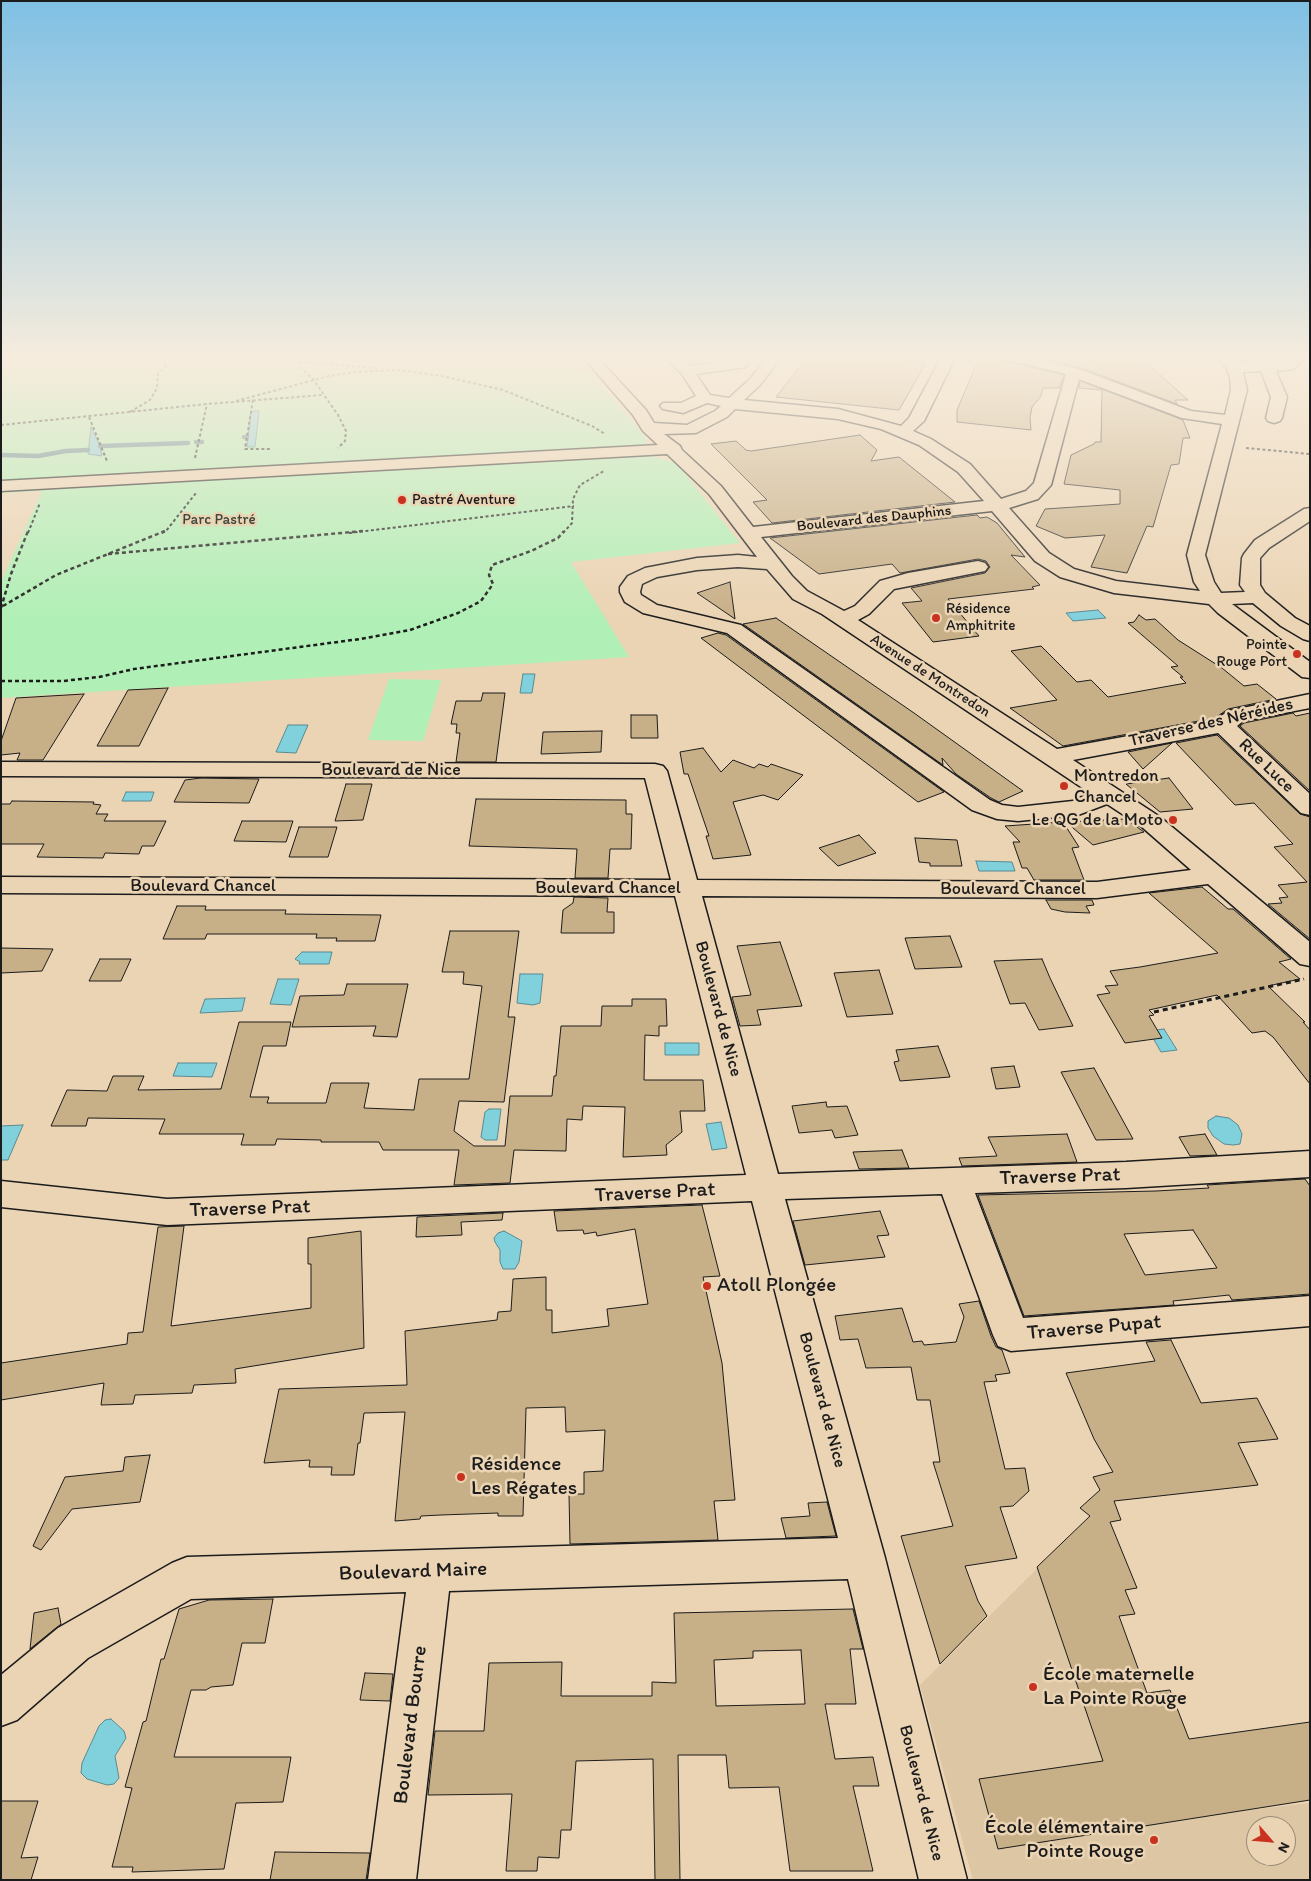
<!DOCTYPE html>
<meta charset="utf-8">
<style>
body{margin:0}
#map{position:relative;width:1311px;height:1881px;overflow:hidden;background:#ebd4b4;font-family:Itim,sans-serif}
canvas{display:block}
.frame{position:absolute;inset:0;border:2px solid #1c1c1c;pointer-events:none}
.north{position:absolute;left:1246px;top:1816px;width:50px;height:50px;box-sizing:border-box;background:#ebd4b4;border:1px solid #988a77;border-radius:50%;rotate:117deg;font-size:14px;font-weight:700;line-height:20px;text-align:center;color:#1c1c1c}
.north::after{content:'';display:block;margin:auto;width:18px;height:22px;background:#c8321e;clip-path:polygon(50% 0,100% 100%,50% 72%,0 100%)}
</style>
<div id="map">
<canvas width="1311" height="1881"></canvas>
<div class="frame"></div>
<div class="north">N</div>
</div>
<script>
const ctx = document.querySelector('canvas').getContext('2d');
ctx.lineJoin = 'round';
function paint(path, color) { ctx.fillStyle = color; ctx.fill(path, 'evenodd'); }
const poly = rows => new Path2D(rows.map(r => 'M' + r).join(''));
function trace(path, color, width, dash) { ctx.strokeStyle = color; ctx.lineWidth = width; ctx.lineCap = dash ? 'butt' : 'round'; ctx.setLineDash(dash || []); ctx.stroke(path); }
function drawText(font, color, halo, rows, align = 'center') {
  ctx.font = font + ' Itim,sans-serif'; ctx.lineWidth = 5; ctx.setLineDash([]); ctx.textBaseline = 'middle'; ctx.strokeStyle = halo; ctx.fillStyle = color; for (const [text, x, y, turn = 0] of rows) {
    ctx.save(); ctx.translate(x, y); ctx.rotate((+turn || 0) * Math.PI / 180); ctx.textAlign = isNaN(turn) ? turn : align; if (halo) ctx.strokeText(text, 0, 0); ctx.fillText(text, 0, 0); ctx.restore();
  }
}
paint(poly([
 [1083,1523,1147,1693,1170,1690,1189,1739,1197,1816,1310,1803,1310,1880,973,1880,920,1685],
 [1256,1826,1286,1826,1286,1856,1256,1856]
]), '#dcc6a3');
paint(poly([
 [1,356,345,356,354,359,382,356,575,356,645,436,648,450,654,457,676,463,740,543,571,562,629,657,1,698,1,582,42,491,1,493],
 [389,679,441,680,423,741,368,740]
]), '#b0efb6');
const water = poly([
 [251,411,259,411,255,447,247,447,251,411],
 [91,427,100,446,102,456,88,454,91,427],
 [1098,610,1106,618,1073,621,1066,613,1098,610],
 [523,674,535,674,532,693,520,693,523,674],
 [288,725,308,725,296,753,276,752,288,725],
 [126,792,154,792,151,801,122,801,126,792],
 [976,861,1012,862,1015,871,979,871,976,861],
 [302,952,332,952,329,964,299,964,300,962,295,959,302,952],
 [520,974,543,974,540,1003,533,1005,517,1003,520,974],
 [278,979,299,979,291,1005,270,1004,278,979],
 [245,998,242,1011,200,1013,205,999,245,998],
 [1164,1029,1177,1050,1161,1052,1149,1031,1164,1029],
 [665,1043,699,1043,699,1055,665,1055,665,1043],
 [178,1063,217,1063,212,1077,173,1076,178,1063],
 [489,1109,501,1109,497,1140,485,1140,481,1137,485,1112,489,1109],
 [1216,1116,1229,1118,1238,1125,1242,1134,1240,1144,1233,1145,1224,1144,1213,1136,1208,1128,1208,1121,1216,1116],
 [721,1122,727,1148,712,1150,706,1124,721,1122],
 [23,1125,8,1160,1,1160,1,1126,23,1125],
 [504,1231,522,1241,519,1262,515,1269,503,1269,500,1262,500,1250,495,1242,494,1238,498,1233,504,1231],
 [111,1719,124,1731,126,1738,115,1756,119,1778,114,1784,107,1785,87,1779,81,1773,82,1763,99,1726,105,1720,111,1719]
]);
paint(water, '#81d1dd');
trace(water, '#598990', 1);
trace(poly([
 [244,437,247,437],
 [196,442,202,442],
 [100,446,188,443],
 [1,455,38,456,66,451,88,450]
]), '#598990', 4.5);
const building = poly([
 [803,356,905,356,901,360,926,363,899,410,776,397,803,363,803,356],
 [980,356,1001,356,1005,361,1064,375,1059,388,1043,388,1041,396,1032,407,1030,418,1031,430,957,422,957,410,980,356],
 [1031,356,1063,356,1071,362,1140,357,1188,400,1175,400,1177,404,1079,367,1031,356],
 [1080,381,1183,420,1190,438,1183,438,1179,464,1171,465,1153,527,1147,526,1127,573,1091,567,1105,535,1065,538,1036,526,1045,509,1120,504,1120,490,1064,484,1071,455,1094,444,1095,442,1101,442,1102,390,1079,388,1080,381],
 [860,435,877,450,871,461,899,457,955,502,772,523,753,502,767,500,711,444,736,441,746,450,751,451,860,435],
 [977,515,980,518,987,517,997,523,1025,557,1011,555,1040,585,1032,587,1034,589,948,599,979,636,933,642,902,603,922,601,911,588,985,573,990,567,986,561,978,559,900,573,892,564,819,574,770,538,977,515],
 [730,582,735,619,697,593,730,582],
 [1139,615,1146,620,1155,619,1178,640,1222,668,1244,686,1257,684,1276,699,1228,709,1215,718,1063,746,1010,708,1057,700,1011,651,1041,646,1077,682,1091,680,1108,697,1186,683,1180,677,1183,677,1171,667,1178,666,1128,623,1134,622,1139,615],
 [776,618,914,713,1023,791,999,802,991,798,956,774,942,758,943,765,743,624,776,618],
 [718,633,726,635,944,792,918,802,701,638,718,633],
 [168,688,139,746,97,746,128,690,168,688],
 [483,693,505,693,496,762,456,762,460,733,456,733,457,724,451,724,456,701,481,701,483,693],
 [84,694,43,760,17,760,20,753,1,755,1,741,16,698,84,694],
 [1293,713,1296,716,1310,713,1310,791,1240,726,1244,723,1293,713],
 [631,715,657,715,658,738,631,738,631,715],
 [602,731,601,752,541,754,543,732,602,731],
 [1217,735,1300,814,1310,817,1310,939,1268,904,1282,903,1279,898,1288,897,1278,885,1307,882,1274,847,1293,844,1254,803,1235,805,1176,743,1217,735],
 [1172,743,1143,769,1128,752,1172,743],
 [703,748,721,772,733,760,754,768,759,764,768,767,771,764,803,775,778,800,763,795,733,802,751,855,713,859,706,836,709,836,688,774,684,774,680,752,703,748],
 [201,778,259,779,249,803,174,802,185,780,201,778],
 [1169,778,1193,809,1160,812,1126,784,1169,778],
 [346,784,372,784,363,820,335,821,346,784],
 [476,799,626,800,626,814,632,814,631,849,610,849,608,878,575,878,577,849,469,846,476,799],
 [12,801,94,802,93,804,101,805,96,814,108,814,104,821,166,821,154,846,142,846,139,854,105,853,103,858,37,857,44,844,1,844,1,804,10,804,12,801],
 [1126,819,1144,832,1093,845,1066,822,1126,819],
 [242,821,293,821,286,842,234,841,242,821],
 [1063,822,1079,847,1072,848,1084,880,1034,880,1027,868,1022,868,1013,842,1020,842,1005,826,1063,822],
 [299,827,337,827,328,857,289,857,299,827],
 [859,835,876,853,838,866,819,848,859,835],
 [915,838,957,840,962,866,930,866,930,863,919,862,915,838],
 [1202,887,1228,909,1233,909,1291,959,1279,962,1300,979,1268,986,1305,1022,1303,1022,1310,1030,1310,1084,1273,1037,1265,1031,1252,1033,1217,995,1149,1010,1154,1015,1149,1016,1162,1038,1125,1043,1097,995,1110,993,1105,986,1118,985,1110,971,1140,967,1218,953,1149,893,1202,887],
 [574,897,608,898,607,912,614,912,614,933,561,933,563,910,573,903,574,897],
 [1046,900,1092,900,1094,905,1086,906,1090,913,1065,912,1051,909,1046,900],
 [177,906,206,906,205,910,286,910,285,914,381,915,375,941,336,941,337,938,316,938,317,934,207,934,205,939,163,939,177,906],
 [450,931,519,931,508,1017,515,1017,504,1102,459,1101,454,1131,474,1146,505,1146,510,1096,552,1096,554,1076,556,1076,561,1026,601,1026,602,1006,632,1006,632,999,666,999,667,1026,659,1026,659,1036,645,1035,644,1080,703,1080,705,1111,680,1111,682,1132,666,1145,667,1155,623,1157,625,1107,583,1106,582,1120,567,1119,566,1151,514,1150,510,1183,454,1185,459,1150,383,1150,379,1142,321,1142,321,1140,277,1139,275,1145,241,1145,244,1134,159,1134,165,1119,88,1118,86,1126,51,1126,67,1090,107,1091,113,1076,144,1076,138,1090,221,1089,239,1022,291,1022,286,1046,263,1046,250,1097,269,1097,267,1103,326,1103,331,1083,369,1083,364,1108,414,1110,419,1079,469,1079,482,986,463,984,464,972,442,972,450,931],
 [950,936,962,967,915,969,905,938,950,936],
 [780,942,802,1006,757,1010,761,1025,740,1026,732,997,751,995,737,946,780,942],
 [1,948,53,949,42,971,1,973,1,948],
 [100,959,131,959,121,981,89,981,100,959],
 [1042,959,1050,978,1073,1026,1039,1030,1025,1003,1010,1004,994,961,1042,959],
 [879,970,893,1014,847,1017,834,973,879,970],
 [347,984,408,984,397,1037,373,1036,376,1026,292,1027,300,996,344,995,347,984],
 [938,1046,950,1077,900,1081,894,1062,899,1061,896,1050,938,1046],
 [1014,1066,1020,1087,996,1089,991,1068,1014,1066],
 [1094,1068,1133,1139,1096,1140,1061,1072,1094,1068],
 [826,1102,827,1107,847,1106,858,1135,835,1138,832,1130,799,1133,792,1106,826,1102],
 [1067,1134,1077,1162,962,1166,959,1158,997,1156,988,1137,1067,1134],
 [1205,1134,1217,1155,1190,1156,1179,1137,1205,1134],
 [902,1150,909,1168,859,1169,853,1152,902,1150],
 [1305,1179,1310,1186,1310,1294,1232,1300,1229,1295,1173,1301,1174,1305,1024,1316,978,1195,1156,1191,1209,1188,1207,1185,1305,1179],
 [1193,1230,1217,1268,1145,1275,1124,1234,1193,1230],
 [702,1205,720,1276,703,1277,722,1363,735,1500,714,1501,718,1540,570,1544,569,1494,584,1494,584,1472,603,1471,605,1430,566,1432,565,1407,526,1408,523,1516,498,1516,498,1513,441,1515,421,1516,420,1519,395,1521,405,1412,364,1413,360,1443,358,1443,354,1475,331,1475,332,1467,309,1467,310,1460,264,1463,279,1389,407,1385,405,1331,497,1320,498,1312,511,1311,513,1279,546,1277,546,1310,552,1310,552,1333,609,1326,607,1309,648,1304,635,1229,597,1236,596,1232,584,1234,583,1230,557,1231,554,1211,702,1205],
 [880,1211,889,1235,877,1236,885,1257,805,1265,793,1221,880,1211],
 [503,1213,502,1220,461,1222,462,1235,416,1237,417,1217,503,1213],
 [184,1226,171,1326,311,1308,311,1264,308,1264,308,1238,361,1231,364,1348,235,1369,236,1383,194,1385,192,1393,135,1395,133,1404,101,1405,104,1383,1,1400,1,1363,127,1344,128,1333,143,1332,158,1227,184,1226],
 [979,1301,991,1336,996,1347,1002,1350,1010,1373,995,1375,997,1381,984,1382,1005,1469,1025,1468,1029,1491,1013,1506,1000,1507,1017,1558,965,1566,978,1601,987,1616,940,1664,901,1536,953,1526,933,1462,940,1462,930,1400,917,1400,911,1367,866,1368,858,1339,840,1340,835,1316,902,1308,913,1342,922,1341,924,1345,956,1342,964,1317,959,1304,979,1301],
 [1171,1340,1201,1403,1257,1398,1278,1439,1238,1443,1258,1485,1114,1501,1121,1520,1110,1522,1137,1588,1125,1590,1135,1614,1119,1616,1147,1693,1170,1690,1189,1739,1310,1722,1310,1800,998,1849,979,1779,1103,1761,1037,1567,1090,1516,1080,1508,1100,1490,1093,1477,1113,1472,1094,1439,1066,1373,1155,1361,1146,1342,1171,1340],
 [150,1455,140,1502,72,1509,41,1550,33,1546,65,1477,123,1471,125,1457,150,1455],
 [827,1502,836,1536,786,1538,781,1518,810,1516,808,1503,827,1502],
 [273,1599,265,1643,242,1643,233,1685,211,1687,206,1690,191,1690,174,1757,291,1757,283,1802,236,1803,224,1869,132,1872,133,1867,112,1867,132,1788,125,1787,143,1722,146,1721,161,1659,164,1659,179,1609,209,1600,273,1599],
 [58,1608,61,1624,30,1649,34,1613,58,1608],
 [853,1609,863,1649,850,1649,856,1704,825,1704,835,1759,873,1757,879,1786,853,1786,873,1871,790,1871,779,1787,729,1788,726,1755,678,1755,680,1880,655,1880,653,1759,576,1761,571,1830,561,1830,559,1858,538,1857,537,1871,506,1871,512,1794,428,1795,435,1731,484,1731,489,1663,562,1662,561,1696,652,1696,652,1682,676,1683,674,1613,853,1609],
 [801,1650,805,1704,716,1706,714,1660,753,1658,753,1651,801,1650],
 [365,1673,393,1674,390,1701,360,1700,365,1673],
 [1,1801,38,1801,21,1858,38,1857,31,1880,1,1880,1,1801],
 [275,1852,370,1853,366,1880,270,1880,275,1852]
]);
paint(building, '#c7af87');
trace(building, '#1c1c1c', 1);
const minor = poly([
 [582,356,596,356,646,410,654,423,687,425,715,411,721,406,707,403,683,413,663,409,660,406,663,403,681,403,696,396,682,374,668,361,666,358,668,356,702,356,700,359,685,361,690,366,741,360,746,361,748,364,746,367,696,374,710,395,729,398,750,379,768,356,782,356,760,385,744,400,838,409,901,426,909,418,942,356,956,356,924,421,913,431,931,439,970,464,1001,499,1026,491,1034,483,1066,374,1005,359,1003,356,1025,356,1079,369,1191,411,1225,415,1231,390,1230,377,1227,369,1215,356,1303,356,1305,358,1293,369,1276,371,1287,397,1282,418,1280,421,1274,423,1268,421,1266,418,1271,397,1261,371,1243,372,1247,390,1205,555,1214,582,1221,593,1245,592,1240,585,1242,558,1244,554,1255,540,1304,509,1310,508,1310,521,1269,548,1260,558,1260,585,1265,593,1295,618,1310,626,1310,641,1303,639,1281,626,1253,603,1232,604,1310,662,1310,678,1302,677,1218,613,1209,604,1114,593,1060,577,1035,561,992,511,761,537,792,576,807,591,844,611,855,606,880,581,908,573,978,561,985,563,988,567,985,571,894,589,869,614,858,620,1057,749,1216,720,1228,711,1310,694,1310,708,1243,721,1237,726,1310,794,1310,815,1301,813,1218,733,1073,760,1160,817,1310,942,1310,966,1300,964,1208,884,1097,898,702,896,778,1174,1126,1162,1310,1151,1310,1177,1126,1188,975,1193,1023,1318,1310,1296,1310,1326,1011,1351,998,1346,993,1335,942,1194,785,1199,885,1558,967,1880,919,1880,848,1579,449,1591,416,1880,368,1880,406,1592,191,1599,88,1658,17,1720,1,1726,1,1675,58,1628,172,1563,187,1557,838,1538,752,1201,167,1225,1,1207,1,1181,167,1199,746,1175,675,896,1,893,1,877,671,880,645,778,1,776,1,762,655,764,663,766,667,771,697,880,1097,882,1191,870,1142,827,1107,804,1078,815,1018,821,997,819,972,810,727,633,643,613,625,602,620,592,620,587,628,576,645,568,697,558,738,555,757,557,709,494,667,454,1,491,1,481,658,445,643,431,633,415,582,356],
 [1275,360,1285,361,1238,363,1235,361,1275,360],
 [1079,379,1182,418,1222,424,1187,555,1194,582,1200,591,1116,581,1074,569,1049,553,1009,508,1038,499,1051,485,1079,379],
 [735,409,838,419,881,429,919,445,958,472,984,501,753,527,721,486,682,450,680,446,664,434,696,433,727,417,735,409],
 [738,567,767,569,793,599,822,614,1090,793,1073,801,1018,807,1002,805,990,800,741,625,657,605,641,595,640,592,642,584,657,577,697,570,738,567],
 [1155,356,1170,356,1168,359,1163,360,1157,359,1155,356]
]);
trace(minor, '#1c1c1c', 3);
trace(poly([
 [276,356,300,362,377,368],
 [1183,356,1192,356],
 [300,362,299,366,313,379,338,415,346,431,345,441,338,448],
 [253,400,245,449,271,449],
 [236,401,329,376,355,372,400,370,442,376,503,390,592,426,605,434],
 [130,412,150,400,157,388,158,374,175,356],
 [89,417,107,461],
 [1,425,207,404,323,395],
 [1246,448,1310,454],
 [195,458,207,404],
 [28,533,40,503],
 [162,533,166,531,196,493],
 [349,533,574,506],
 [563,533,572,523,573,499,580,485,604,471]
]), '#1c1c1c', 2, [3, 2.5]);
trace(poly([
 [108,554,363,531],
 [3,606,56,575,165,531],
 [1,608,11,574,28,531],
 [1,681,63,681,99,677,134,669,360,639,410,630,458,613,481,601,493,584,489,575,492,565,531,551,558,538,564,531]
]), '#1c1c1c', 2.5, [4, 3]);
trace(poly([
 [1154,1012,1304,979]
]), '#1c1c1c', 3, [5, 4]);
paint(minor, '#ebd4b4');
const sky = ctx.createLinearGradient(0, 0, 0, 619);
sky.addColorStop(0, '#7fc0e4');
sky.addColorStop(0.58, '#f6ecdd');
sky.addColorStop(1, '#f6ecdd00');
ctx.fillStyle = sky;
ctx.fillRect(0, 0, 1311, 619);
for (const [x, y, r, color] of [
 [402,500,5,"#c8321e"],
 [936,618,5,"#c8321e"],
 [1297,654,5,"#c8321e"],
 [1064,786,5,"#c8321e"],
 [1173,820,5,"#c8321e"],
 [707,1286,5,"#c8321e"],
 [461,1477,5,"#c8321e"],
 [1033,1687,5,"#c8321e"],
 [1154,1840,5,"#c8321e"]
]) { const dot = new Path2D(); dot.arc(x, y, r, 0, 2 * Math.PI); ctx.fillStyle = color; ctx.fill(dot); trace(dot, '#ebd4b4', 2); }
drawText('15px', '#1c1c1c', '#ebd4b4', [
 ["Pastré Aventure",412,500],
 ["Résidence",946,609],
 ["Amphitrite",946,626],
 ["Pointe",1287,645,"right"],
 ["Rouge Port",1287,662,"right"]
], 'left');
drawText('15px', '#1c1c1c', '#ebd4b4', [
 ["Boulevard des Dauphins",874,519,-6],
 ["Avenue de Montredon",930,676,33]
]);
drawText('15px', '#3a463b', '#ebd4b4', [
 ["Parc Pastré",219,520]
]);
drawText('18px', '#1c1c1c', '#ebd4b4', [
 ["Traverse des Néréides",1211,723,-13],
 ["Rue Luce",1266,766,44],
 ["Boulevard de Nice",391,770],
 ["Boulevard Chancel",203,886],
 ["Boulevard Chancel",608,888],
 ["Boulevard Chancel",1013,889],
 ["Boulevard de Nice",718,1009,75],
 ["Boulevard de Nice",822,1400,75],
 ["Boulevard de Nice",921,1793,76]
]);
drawText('18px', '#1c1c1c', '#ebd4b4', [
 ["Montredon",1074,776],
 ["Chancel",1074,797],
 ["Le QG de la Moto",1163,820,"right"]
], 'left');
drawText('21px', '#1c1c1c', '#ebd4b4', [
 ["Traverse Prat",1060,1177,-2],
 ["Traverse Prat",655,1193,-3],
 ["Traverse Prat",250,1209,-2],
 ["Traverse Pupat",1094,1328,-5],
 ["Boulevard Maire",413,1572,-2],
 ["Boulevard Bourre",411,1725,-83]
]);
drawText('21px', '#1c1c1c', '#ebd4b4', [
 ["Atoll Plongée",717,1286],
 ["Résidence",471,1465],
 ["Les Régates",471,1489],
 ["École maternelle",1043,1675],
 ["La Pointe Rouge",1043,1699],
 ["École élémentaire",1144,1828,"right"],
 ["Pointe Rouge",1144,1852,"right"]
], 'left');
</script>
